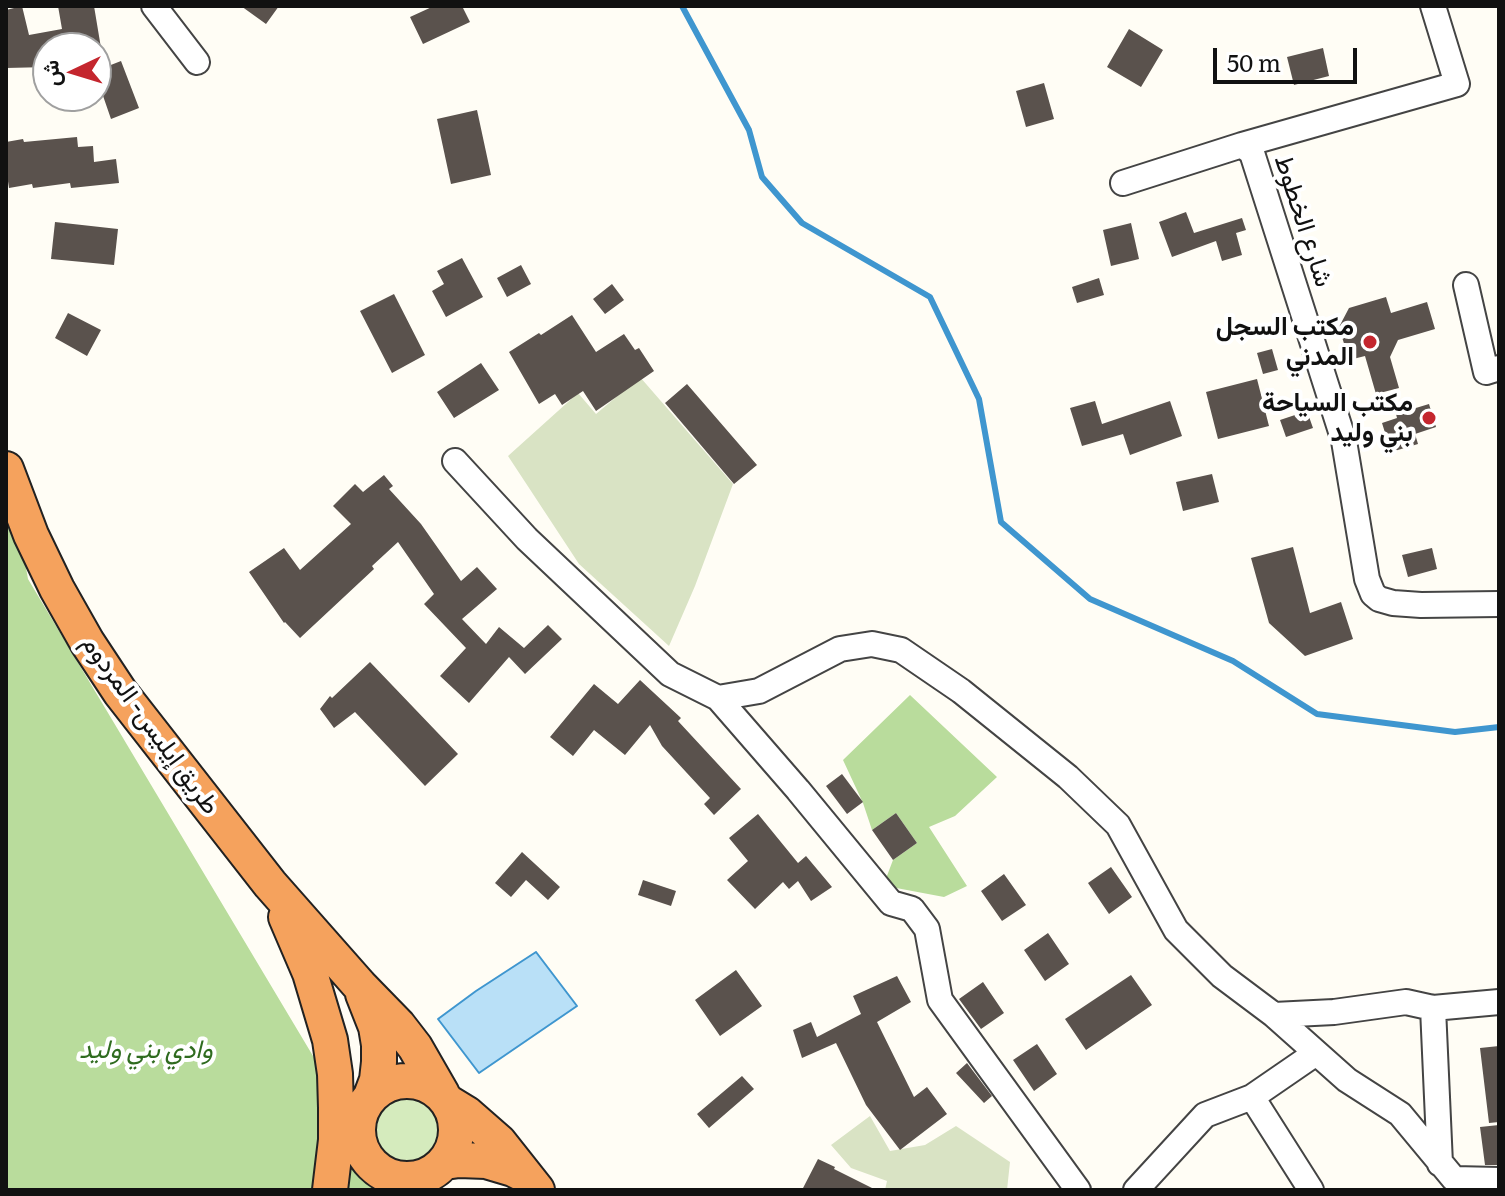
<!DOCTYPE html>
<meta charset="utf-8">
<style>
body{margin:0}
#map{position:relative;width:1505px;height:1196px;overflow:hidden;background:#fffdf5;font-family:Literata,Vazirmatn,serif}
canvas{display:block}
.frame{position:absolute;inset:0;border:8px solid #111;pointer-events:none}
.north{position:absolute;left:32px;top:32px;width:80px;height:80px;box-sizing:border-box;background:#fff;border:2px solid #a0a0a0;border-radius:50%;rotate:266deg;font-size:22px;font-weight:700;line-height:32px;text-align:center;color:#111}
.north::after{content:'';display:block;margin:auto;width:28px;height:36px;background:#c4262e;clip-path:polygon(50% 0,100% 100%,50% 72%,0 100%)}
.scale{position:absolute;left:1213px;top:48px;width:144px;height:36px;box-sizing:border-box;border:4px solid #111;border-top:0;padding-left:10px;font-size:24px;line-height:28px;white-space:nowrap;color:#111;-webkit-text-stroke:6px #fff;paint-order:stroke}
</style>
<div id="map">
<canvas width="1505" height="1196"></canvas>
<div class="frame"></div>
<div class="north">ش</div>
<div class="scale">50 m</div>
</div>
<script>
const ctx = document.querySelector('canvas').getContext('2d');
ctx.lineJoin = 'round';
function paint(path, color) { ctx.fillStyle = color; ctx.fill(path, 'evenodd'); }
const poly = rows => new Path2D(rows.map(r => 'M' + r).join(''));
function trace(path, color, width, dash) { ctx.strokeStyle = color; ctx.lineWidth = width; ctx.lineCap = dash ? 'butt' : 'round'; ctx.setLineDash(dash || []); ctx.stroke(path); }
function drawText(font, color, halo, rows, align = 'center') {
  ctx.font = font + ' Literata,Vazirmatn,serif'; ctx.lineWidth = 8; ctx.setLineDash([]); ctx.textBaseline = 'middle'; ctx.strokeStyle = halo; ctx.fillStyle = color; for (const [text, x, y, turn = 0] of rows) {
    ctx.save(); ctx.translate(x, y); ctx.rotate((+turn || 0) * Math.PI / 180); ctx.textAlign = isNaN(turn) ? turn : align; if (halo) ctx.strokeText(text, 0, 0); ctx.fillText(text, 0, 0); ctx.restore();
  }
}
paint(poly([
 '373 1132a34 34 0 1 1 68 0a34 34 0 1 1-68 0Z'
]), '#d5ebbd');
paint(poly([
 [6,457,28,579,319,1066,377,1190,6,1190],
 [910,695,997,777,955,816,929,827,967,886,944,897,891,887,885,881,893,860,917,843,896,813,872,830,863,803,843,760]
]), '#b9dc9c');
paint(poly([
 [640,377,733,484,695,586,669,646,579,564,508,456,578,393,596,414],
 [870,1116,890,1151,925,1145,956,1126,1010,1162,1007,1190,885,1190,887,1181,851,1168,831,1145]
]), '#d9e3c4');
const water = poly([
 [536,952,577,1006,479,1073,438,1019,476,991,536,952]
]);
paint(water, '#b9e0f7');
trace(water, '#3f96cf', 2);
trace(poly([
 [682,6,749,130,762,177,802,223,930,297,979,399,1001,522,1090,599,1233,661,1317,714,1455,732,1499,727]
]), '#3f96cf', 6);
paint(poly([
 [22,6,29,35,62,29,58,6,94,6,101,48,48,48,48,67,6,68,6,10],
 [241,6,279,6,266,24],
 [434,6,462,6,470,22,423,44,410,17],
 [1129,29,1163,50,1141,87,1107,67],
 [1323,48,1329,76,1294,85,1287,57],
 [121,61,139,108,111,119,101,90,104,89,98,70],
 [1044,83,1054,119,1026,127,1016,91],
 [477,110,491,175,451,184,437,119],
 [77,137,78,147,93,146,94,162,116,159,119,183,71,188,70,183,33,188,32,184,9,188,6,168,6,142,23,139,24,142],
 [1186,212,1194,233,1242,218,1246,230,1236,233,1242,255,1222,261,1216,241,1172,257,1159,222],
 [55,222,118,229,114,265,51,259],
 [1131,223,1139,259,1111,266,1103,230],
 [462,258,483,297,446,317,432,291,444,284,437,271],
 [521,265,531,284,507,297,497,278],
 [1099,278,1104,295,1077,303,1072,287],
 [612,284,624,300,605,314,593,299],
 [394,294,425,355,392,373,360,311],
 [1386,297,1391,313,1427,302,1435,329,1398,340,1390,357,1399,388,1376,394,1365,356,1349,360,1339,327,1349,308],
 [68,313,101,330,87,356,55,338],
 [572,315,596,352,624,334,635,350,639,348,654,371,596,411,583,391,562,405,555,394,539,404,509,352,539,333,541,335],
 [1272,349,1278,370,1263,374,1257,353],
 [481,363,499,390,454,418,437,392],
 [1257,379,1269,426,1218,439,1206,392],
 [687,384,757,465,734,484,665,403],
 [1095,401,1102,424,1170,401,1182,436,1130,455,1123,434,1082,446,1070,408],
 [1429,404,1436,427,1415,434,1418,444,1391,452,1382,423,1397,418,1396,414],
 [1307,411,1313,428,1286,437,1280,420],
 [1212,474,1219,502,1183,511,1176,482],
 [384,475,393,486,389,489,421,524,461,581,477,567,497,589,462,619,486,644,499,627,524,648,548,625,562,639,525,674,509,657,469,703,440,676,466,648,424,604,434,594,398,542,372,566,374,569,300,638,285,622,284,623,249,572,284,548,300,570,351,524,333,506,355,484,363,492],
 [1293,547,1310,613,1341,602,1353,639,1305,656,1269,623,1251,558],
 [1432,548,1437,569,1408,577,1402,555],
 [370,662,458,754,425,786,355,712,334,728,320,709,330,696,332,698],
 [640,680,681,718,678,721,741,789,714,815,704,804,710,798,662,746,650,725,625,755,594,730,573,756,550,737,594,684,618,704],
 [842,774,863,802,847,814,826,786],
 [896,813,917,843,893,860,872,830],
 [758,814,798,863,806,856,832,887,811,901,798,881,789,889,783,882,755,909,727,880,748,861,729,838],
 [522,852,560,887,548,900,526,880,511,897,495,883],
 [1111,867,1132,897,1109,914,1088,883],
 [1004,874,1026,905,1002,921,981,891],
 [643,880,676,891,671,906,638,895],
 [1048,933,1069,964,1045,981,1024,950],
 [736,970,762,1006,720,1036,695,1000],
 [1131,975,1152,1005,1086,1050,1065,1019],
 [897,976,911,1002,877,1022,914,1097,927,1087,947,1114,900,1150,866,1105,836,1043,802,1058,793,1030,811,1022,817,1037,861,1014,853,996],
 [983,982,1004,1013,981,1029,959,999],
 [1037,1044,1057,1074,1034,1091,1013,1060],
 [1499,1046,1499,1122,1489,1123,1480,1048],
 [967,1063,992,1096,984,1103,956,1073],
 [742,1076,754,1089,709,1128,697,1114],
 [1499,1125,1499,1165,1485,1165,1480,1127],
 [818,1159,835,1167,834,1169,876,1190,802,1190]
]), '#5a524d');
const minor = poly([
 [154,6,197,62],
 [1242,145,1457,84,1433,6],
 [1123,183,1242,145,1252,153,1344,441,1367,579,1373,594,1379,599,1393,603,1421,605,1499,604],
 [1466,285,1486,372,1499,368],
 [455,461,527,539,670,674,718,698,759,691,840,649,872,644,901,650,961,691,1068,777,1118,825,1176,930,1222,976,1274,1015,1334,1012,1406,1002,1433,1008,1499,1002],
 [718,698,798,790,891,903,912,909,927,929,940,1000,1078,1190],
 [1433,1008,1440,1164],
 [1274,1015,1347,1080,1400,1114,1454,1179,1499,1180],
 [1252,1097,1311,1190],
 [386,1175,393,1190],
 [1136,1190,1205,1115,1252,1097,1316,1053]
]);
const highway = poly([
 [6,469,31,535,57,589,87,642,120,692,270,884,360,986,398,1025,415,1047,442,1094],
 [286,917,310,973,330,1040,335,1074,336,1108,336,1140,330,1190],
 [363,994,376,1027,379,1045,379,1062,377,1080,371,1096],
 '358 1130a49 49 0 1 1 98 0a49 49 0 1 1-98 0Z',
 [449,1103,467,1114,499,1142,537,1190],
 [445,1162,459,1160,486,1161,513,1169,525,1175]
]);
trace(minor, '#444', 28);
trace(highway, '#222', 38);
trace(minor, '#fff', 24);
trace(highway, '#f5a25d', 34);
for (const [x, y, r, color] of [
 [1370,342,8,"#c4262e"],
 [1429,418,8,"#c4262e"]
]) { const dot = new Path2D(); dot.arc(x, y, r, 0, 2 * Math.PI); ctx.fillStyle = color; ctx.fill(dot); trace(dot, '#fff', 3); }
drawText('26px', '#111', '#fff', [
 ["شارع الخطوط",1303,221,72],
 ["طريق إيليس- المردوم",150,725,54]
]);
drawText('bold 26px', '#111', '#fff', [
 ["مكتب السجل",1354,327],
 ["المدني",1354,357],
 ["مكتب السياحة",1413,403],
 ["بني وليد",1413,433]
], 'right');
drawText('italic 26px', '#2f6b1f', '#fff', [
 ["وادي بني وليد",146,1050]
]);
</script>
